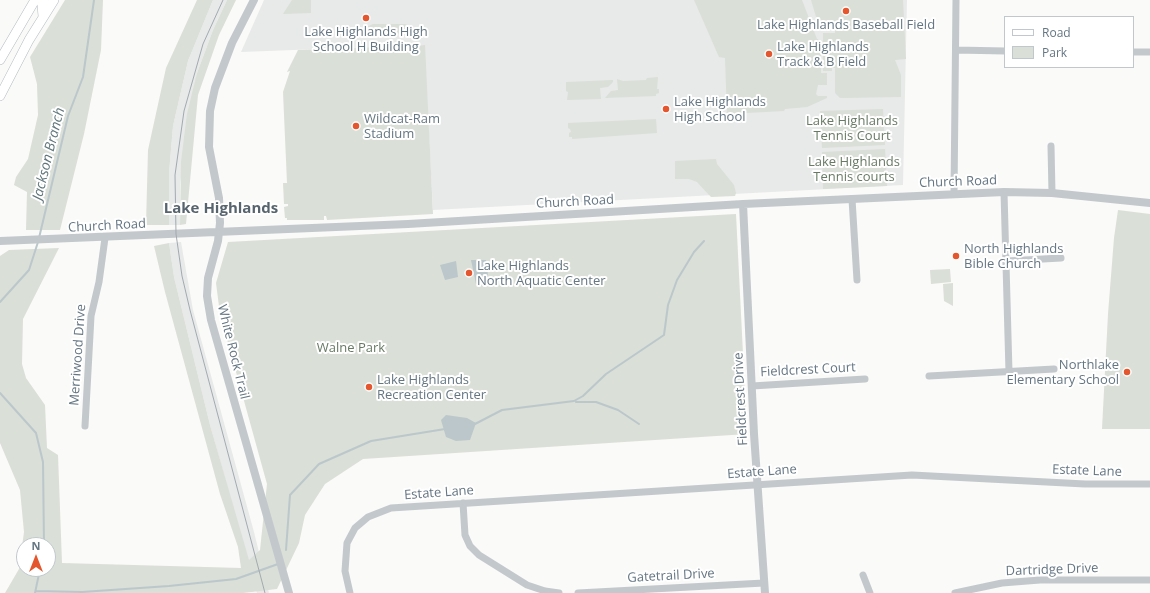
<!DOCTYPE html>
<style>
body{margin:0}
#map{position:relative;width:1150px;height:593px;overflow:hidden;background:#fafaf8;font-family:"Open Sans",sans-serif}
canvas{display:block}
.legend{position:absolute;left:1004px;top:16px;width:130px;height:52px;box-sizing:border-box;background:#fff;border:1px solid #c1c8cd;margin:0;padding:5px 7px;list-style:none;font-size:12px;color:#657683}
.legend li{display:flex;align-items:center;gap:8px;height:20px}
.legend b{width:20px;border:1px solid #c1c8cd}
.north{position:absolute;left:16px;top:537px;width:40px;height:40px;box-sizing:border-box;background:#fff;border:1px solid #c1c8cd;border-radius:50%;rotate:0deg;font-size:11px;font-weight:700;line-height:16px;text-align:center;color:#657683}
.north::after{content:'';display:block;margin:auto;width:14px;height:18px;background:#e4572e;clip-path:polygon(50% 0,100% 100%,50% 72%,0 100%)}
</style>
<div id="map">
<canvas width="1150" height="593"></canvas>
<ul class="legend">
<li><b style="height:5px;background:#fff"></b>Road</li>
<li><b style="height:11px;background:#dadfd7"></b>Park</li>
</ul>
<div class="north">N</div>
</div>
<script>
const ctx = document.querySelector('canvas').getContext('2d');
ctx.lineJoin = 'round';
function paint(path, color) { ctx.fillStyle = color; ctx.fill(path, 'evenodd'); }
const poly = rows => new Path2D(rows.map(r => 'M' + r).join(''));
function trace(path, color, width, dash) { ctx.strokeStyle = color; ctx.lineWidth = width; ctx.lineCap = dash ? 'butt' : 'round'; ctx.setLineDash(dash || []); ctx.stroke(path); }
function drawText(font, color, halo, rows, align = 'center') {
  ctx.font = font + ' "Open Sans",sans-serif'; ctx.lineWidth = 4; ctx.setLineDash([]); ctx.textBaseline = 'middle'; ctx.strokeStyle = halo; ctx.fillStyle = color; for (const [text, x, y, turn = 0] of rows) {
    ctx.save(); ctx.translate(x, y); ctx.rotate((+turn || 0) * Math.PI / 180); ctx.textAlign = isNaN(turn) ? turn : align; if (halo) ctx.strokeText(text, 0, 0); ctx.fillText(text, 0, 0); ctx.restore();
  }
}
paint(poly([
 [213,0,227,0,213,30,197,73,180,184,180,225,169,225,169,173,173,126,188,61],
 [264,0,907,0,903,185,433,210,424,45,241,52],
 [181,242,193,310,254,532,269,593,257,593,210,425,174,277,169,243]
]), '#e8e9e9');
paint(poly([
 [65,0,103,0,101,50,84,134,60,230,26,230,27,192,14,185,16,177,28,159,38,115,37,84,30,57],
 [197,0,213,0,188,61,173,126,169,173,169,225,146,225,148,150,166,68],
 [227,0,236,0,219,35,198,95,186,224,180,225,181,162,187,114,197,73,213,30],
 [292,0,311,0,311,13,283,14],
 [694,0,802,0,817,39,818,39,821,50,821,73,827,73,827,85,818,85,816,94,818,96,827,96,827,98,807,107,785,109,784,111,727,114,725,58,719,57],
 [811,0,903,0,906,59,895,60,901,75,901,97,840,98,835,93,835,68,832,68,832,71,823,71,823,33,835,33,835,28,820,30],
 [373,24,405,24,409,26,411,30,409,33,363,35,360,33,362,29],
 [425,45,433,214,327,220,326,216,324,216,324,220,287,220,287,218,285,218,284,207,288,206,288,204,284,204,283,183,287,183,283,92,290,71,287,72,298,50],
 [658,77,657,89,659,89,659,93,656,94,656,96,605,98,611,91,618,90,617,79,623,81,646,80,647,78],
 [613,80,613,82,608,87,600,88,601,99,567,100,568,92,566,91,566,82],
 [883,109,885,145,822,148,820,111],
 [656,119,657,133,572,139,572,137,569,137,569,133,571,132,570,129,568,128,568,123],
 [885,149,887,186,823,189,822,152],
 [716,159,717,164,734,185,736,193,735,196,711,197,697,182,689,179,675,179,675,161],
 [1118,210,1150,214,1150,429,1102,429,1108,314,1114,238],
 [736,214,747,434,363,459,325,484,305,515,299,543,277,589,243,593,5,593,19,569,24,532,20,490,0,443,0,256,9,250,59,248,23,319,22,364,26,378,45,405,47,448,58,455,62,563,241,568,238,547,220,494,165,292,154,246,169,243,174,277,210,425,249,560,260,550,267,484,220,314,216,283,228,242],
 [24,545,48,545,48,569,24,569],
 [950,269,951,282,931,284,930,270],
 [953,283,953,306,944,301,943,284]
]), '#dadfd7');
paint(poly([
 [471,260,486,260,489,283,476,284],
 [456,261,458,277,445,280,440,265],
 [446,415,467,418,476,423,470,440,456,441,446,437,441,420]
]), '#bbc7cb');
trace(poly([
 [39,238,68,116,83,77,94,0],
 [0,302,29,270,38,242],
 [0,393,36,433,43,462,44,545],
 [576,402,596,402,618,410,639,424],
 [475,424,502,410,574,401,583,396,606,374,664,335,668,305,677,280,694,252,704,241],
 [286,550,290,495,319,464,371,441,445,429],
 [36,591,82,592,169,586,236,579,278,564],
 [35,593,40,569]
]), '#bbc7cb', 2);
const secondary = poly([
 [43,16,42,5,44,0],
 [0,60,35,0],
 [0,96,29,40,54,0]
]);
trace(secondary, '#b3babf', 10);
trace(poly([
 [956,50,1005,51],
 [1133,52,1150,52],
 [1051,146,1052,193],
 [1004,192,1009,372],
 [954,194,956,0],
 [852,199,857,280],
 [1007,261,1061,258],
 [929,376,1054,369],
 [752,386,865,379],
 [85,426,91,316,99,282,105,238],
 [463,503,465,535,470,546,479,555,527,585,545,591,559,593],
 [863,575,870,593],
 [350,593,345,571,347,543,355,528,368,517,391,508,912,475,1085,484,1150,484],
 [578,593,764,583],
 [955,593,1002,583,1040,580,1150,580]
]), '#c3c8cc', 7);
trace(poly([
 [254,0,232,43,215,88,210,111,209,147,219,198,220,223,218,241,208,278,207,296,211,320,289,593],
 [743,204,754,434,765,593],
 [0,241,408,224,743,204,1004,192,1052,193,1150,203]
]), '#c3c8cc', 8);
trace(secondary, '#fff', 9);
trace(poly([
 [223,0,203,44,184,111,175,175,176,234,182,276,190,310,265,593]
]), '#a2aab0', 1);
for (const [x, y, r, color] of [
 [846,11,4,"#e4572e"],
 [366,18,4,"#e4572e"],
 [769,54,4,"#e4572e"],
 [666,109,4,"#e4572e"],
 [356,126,4,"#e4572e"],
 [956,256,4,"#e4572e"],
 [469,273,4,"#e4572e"],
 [1127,372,4,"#e4572e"],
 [369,387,4,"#e4572e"]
]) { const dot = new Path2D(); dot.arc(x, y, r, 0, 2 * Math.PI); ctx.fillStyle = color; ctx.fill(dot); trace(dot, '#fff', 1.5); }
drawText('13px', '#657683', '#fff', [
 ["Lake Highlands Baseball Field",846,25,"center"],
 ["Lake Highlands High",366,32,"center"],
 ["School H Building",366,47,"center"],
 ["Lake Highlands",777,47],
 ["Track & B Field",777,62],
 ["Lake Highlands",674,102],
 ["High School",674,117],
 ["Wildcat-Ram",364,119],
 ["Stadium",364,134],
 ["North Highlands",964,249],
 ["Bible Church",964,264],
 ["Lake Highlands",477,266],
 ["North Aquatic Center",477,281],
 ["Northlake",1119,365,"right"],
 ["Elementary School",1119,380,"right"],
 ["Lake Highlands",377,380],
 ["Recreation Center",377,395]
], 'left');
drawText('13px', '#687a64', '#fff', [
 ["Lake Highlands",852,121],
 ["Tennis Court",852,136],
 ["Lake Highlands",854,162],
 ["Tennis courts",854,177],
 ["Walne Park",351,348]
]);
drawText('13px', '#657683', '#fff', [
 ["Church Road",958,182,-2],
 ["Church Road",575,202,-3],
 ["Church Road",107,226,-3],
 ["White Rock Trail",233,352,76],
 ["Merriwood Drive",78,355,-86],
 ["Fieldcrest Court",808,370,-3],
 ["Fieldcrest Drive",741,399,-93],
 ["Estate Lane",1087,471,2],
 ["Estate Lane",762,472,-4],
 ["Estate Lane",439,493,-4],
 ["Dartridge Drive",1052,570,-2],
 ["Gatetrail Drive",671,576,-3]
]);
drawText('italic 14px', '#60757c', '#fff', [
 ["Jackson Branch",49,154,-76]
]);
drawText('bold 15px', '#57646e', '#fff', [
 ["Lake Highlands",221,209]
]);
</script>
